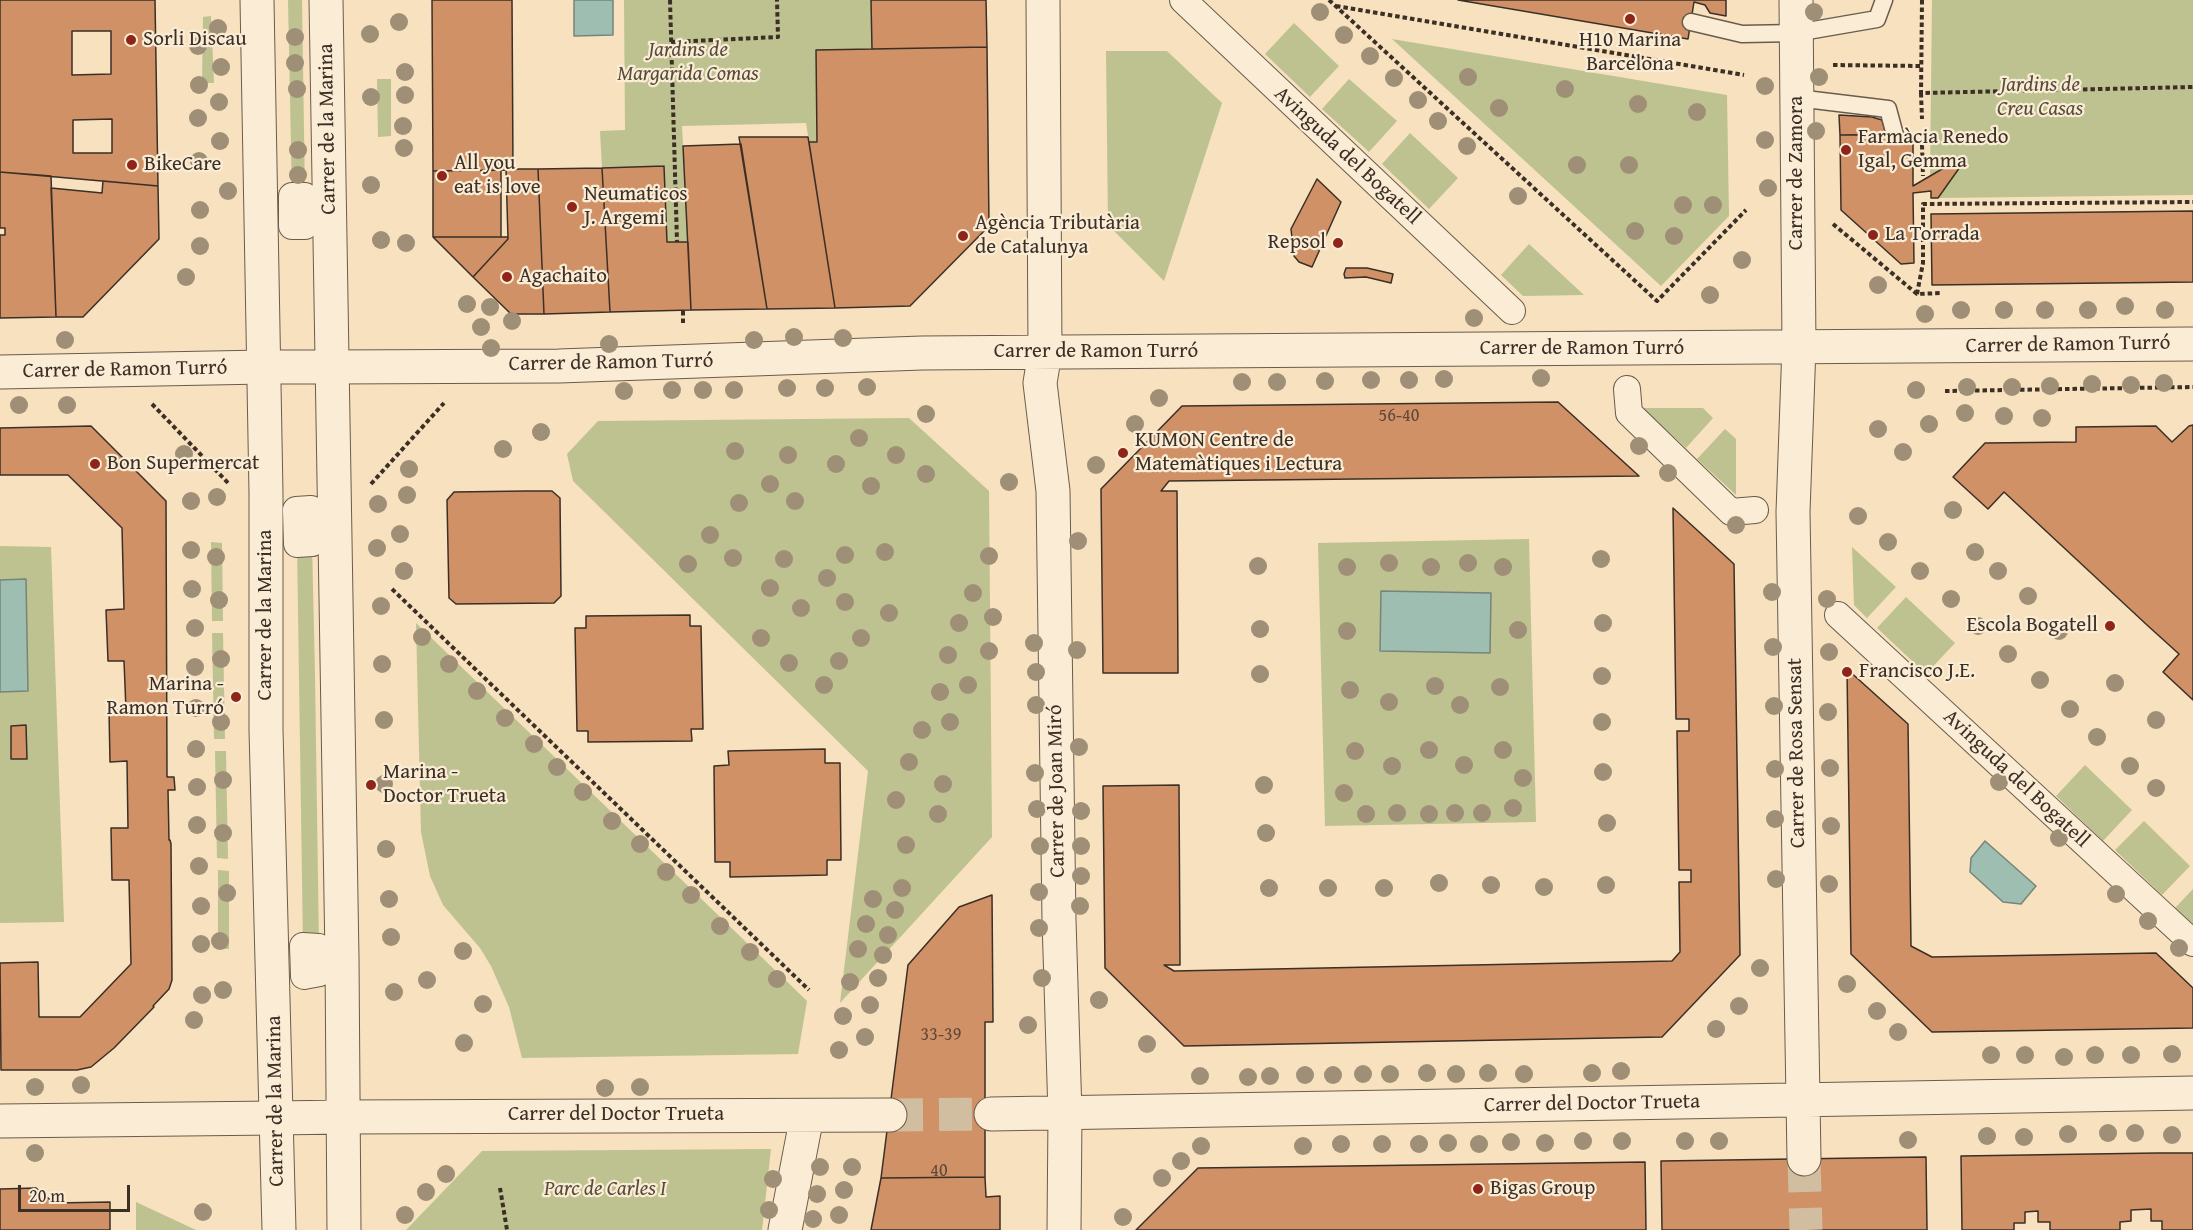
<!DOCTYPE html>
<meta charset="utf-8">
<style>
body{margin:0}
#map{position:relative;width:2193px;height:1230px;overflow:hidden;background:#f7e1be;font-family:"Gentium Book Plus",serif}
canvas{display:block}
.scale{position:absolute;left:18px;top:1185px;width:112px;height:27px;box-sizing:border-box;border:3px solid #3b2f26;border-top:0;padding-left:8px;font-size:18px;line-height:21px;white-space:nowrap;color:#3b2f26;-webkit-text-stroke:4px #faecd5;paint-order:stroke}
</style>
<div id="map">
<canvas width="2193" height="1230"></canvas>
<div class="scale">20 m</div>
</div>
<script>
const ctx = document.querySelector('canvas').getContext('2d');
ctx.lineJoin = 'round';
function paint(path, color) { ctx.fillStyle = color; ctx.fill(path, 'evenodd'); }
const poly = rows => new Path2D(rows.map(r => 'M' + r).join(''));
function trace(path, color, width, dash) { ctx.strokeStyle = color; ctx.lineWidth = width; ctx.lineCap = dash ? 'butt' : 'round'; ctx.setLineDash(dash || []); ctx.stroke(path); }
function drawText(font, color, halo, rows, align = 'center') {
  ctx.font = font + ' "Gentium Book Plus",serif'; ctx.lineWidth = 4.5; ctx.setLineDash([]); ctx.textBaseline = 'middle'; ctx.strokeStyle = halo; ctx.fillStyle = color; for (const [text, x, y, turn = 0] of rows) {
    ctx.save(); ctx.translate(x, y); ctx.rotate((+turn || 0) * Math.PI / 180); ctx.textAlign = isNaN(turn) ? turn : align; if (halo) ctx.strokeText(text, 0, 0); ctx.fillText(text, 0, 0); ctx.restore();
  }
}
paint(poly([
 [288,0,302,0,305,196,292,196],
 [624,0,871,0,872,49,816,51,817,142,809,142,806,123,682,126,688,242,667,242,664,166,602,168,600,131,625,130],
 [1932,0,2193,0,2193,195,1938,198,1960,167,1954,162,1930,175],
 [211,16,214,83,202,83,203,17],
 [1294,23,1339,66,1310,97,1265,54],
 [1392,39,1727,95,1729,216,1661,286],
 [1106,51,1167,51,1222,103,1164,281,1108,225],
 [377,79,391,79,391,136,378,137],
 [1349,79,1397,121,1369,152,1322,109],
 [1410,133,1458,178,1429,209,1382,164],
 [1529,244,1584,295,1523,296,1501,275],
 [1642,408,1703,408,1713,418,1686,448],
 [909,418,989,491,992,837,840,1003,868,771,573,481,567,454,598,421],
 [1725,429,1736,439,1736,495,1697,459],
 [1529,539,1536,822,1325,826,1318,543],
 [211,542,222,543,223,621,212,621],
 [312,543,315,675,319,947,303,946,297,544],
 [0,546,51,547,64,922,0,923],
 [1852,547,1896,587,1867,618,1854,605],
 [1906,597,1955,643,1926,674,1877,628],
 [416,623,807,1001,798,1054,522,1058,509,1007,491,966,480,948,443,905,430,876,421,832],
 [212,633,223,633,225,739,214,739],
 [215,751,226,751,228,859,217,858],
 [2085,765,2132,810,2103,841,2056,796],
 [2144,821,2190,866,2162,895,2115,850],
 [218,870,229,871,229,949,218,949],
 [2193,889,2193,925,2175,908],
 [771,1149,762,1230,406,1230,482,1151],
 [136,1202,196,1230,136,1230]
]), '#bec290');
const water = poly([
 [574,0,613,0,613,35,574,36,574,0],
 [26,579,28,691,0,692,0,580,26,579],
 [1381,591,1491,593,1490,653,1380,651,1381,591],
 [1985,841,2036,886,2021,904,2003,902,1970,872,1971,858,1985,841]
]);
paint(water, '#9dbeb0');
trace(water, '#768579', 1.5);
const building = poly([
 [0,0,155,0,158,186,0,172,0,0],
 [72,31,111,31,111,74,72,75,72,31],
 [112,119,112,153,73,153,73,120,112,119],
 [432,0,512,0,513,170,433,171,432,0],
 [871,0,986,0,987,47,872,49,871,0],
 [1458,0,1726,0,1726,16,1710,13,1705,5,1694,2,1688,39,1458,0],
 [987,47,989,226,910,306,835,308,809,142,817,142,816,50,987,47],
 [1839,115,1872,117,1882,120,1886,135,1840,135,1839,115],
 [1913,134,1913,186,1954,162,1960,167,1938,198,1931,198,1931,191,1913,193,1914,263,1901,264,1841,210,1840,135,1913,134],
 [739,137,808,137,835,308,767,309,739,137],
 [741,144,767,309,691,310,683,146,741,144],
 [664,166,667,242,688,242,691,310,610,312,602,168,664,166],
 [602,168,610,312,544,314,538,169,602,168],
 [506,169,538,169,544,314,511,314,473,277,508,239,506,169],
 [501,170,501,237,433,237,433,171,501,170],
 [0,172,51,176,56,317,0,318,0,235,5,235,5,228,0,228,0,172],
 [1317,179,1341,202,1312,267,1299,262,1294,256,1291,229,1317,179],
 [103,181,158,186,159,239,83,317,56,317,51,188,102,193,103,181],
 [2193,211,2193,282,1932,285,1931,214,2193,211],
 [433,237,508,237,508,239,473,277,433,237],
 [1346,268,1367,268,1393,274,1391,283,1366,277,1345,278,1344,274,1346,268],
 [1558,402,1639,476,1169,481,1161,491,1177,491,1178,673,1103,673,1101,489,1182,406,1558,402],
 [2193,425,2193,700,2163,672,2179,654,2147,625,2004,492,1988,509,1953,477,1985,443,2076,442,2076,427,2156,426,2172,442,2189,426,2193,425],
 [91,426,166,501,167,777,174,777,175,790,168,790,169,840,170,840,171,844,172,980,169,989,153,1006,154,1007,114,1048,91,1067,77,1070,1,1070,0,963,38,962,39,1017,80,1017,131,964,129,880,112,880,111,828,128,828,127,761,110,762,109,710,126,710,124,661,108,661,106,610,124,609,122,528,68,475,0,475,0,428,91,426],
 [526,491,552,491,560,498,561,596,554,603,456,604,449,598,447,500,454,492,526,491],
 [1673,508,1734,564,1740,955,1662,1037,1184,1046,1105,968,1103,786,1179,785,1180,965,1164,965,1174,971,1672,961,1680,952,1679,882,1691,882,1691,870,1679,870,1677,731,1689,731,1689,719,1676,719,1673,508],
 [690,615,690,626,701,626,703,729,691,729,692,741,588,742,588,731,577,731,575,628,586,628,586,616,690,615],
 [1847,669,1908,724,1911,946,1932,957,2156,953,2193,988,2193,1028,1932,1032,1851,954,1847,669],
 [26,725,27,759,11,759,11,726,26,725],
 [825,749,825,763,840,763,841,860,827,860,827,875,730,877,730,862,715,862,714,766,729,765,728,751,825,749],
 [992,895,993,1022,985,1022,985,1177,881,1178,908,965,959,907,992,895],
 [2157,1153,2193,1153,2193,1230,2162,1230,2162,1221,2151,1221,2151,1209,2131,1210,2131,1221,2120,1222,2120,1230,2050,1230,2050,1222,2038,1222,2038,1211,2025,1212,2025,1223,2014,1223,2014,1230,1962,1230,1961,1156,2157,1153],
 [1926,1157,1927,1230,1662,1230,1661,1161,1926,1157],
 [1645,1162,1646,1230,1136,1230,1198,1168,1645,1162],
 [985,1177,986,1197,1000,1196,1000,1230,871,1230,881,1178,985,1177],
 [36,1188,54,1203,110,1202,110,1230,0,1230,0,1189,36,1188]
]);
paint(building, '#d19167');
trace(building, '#3b2f26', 1.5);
trace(poly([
 [890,1115,991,1114],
 [1804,1159,1806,1230]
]), '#d1bda0', 33, [33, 16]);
const service = poly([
 [1691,22,1742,34,1796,33,1877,19,1884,0],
 [1797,98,1888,109,1895,135]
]);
const pedestrian = poly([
 [1183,0,1512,311],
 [292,196,305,196,305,226,292,226,292,196],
 [1627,389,1629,413,1731,512,1755,510],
 [311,509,312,543,297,544,296,510,311,509],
 [1838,615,2193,943],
 [303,946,319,947,320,973,304,976,303,946]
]);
const minor = poly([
 [1043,0,1045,352,1040,383,1053,491,1059,920,1065,1114,1064,1230],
 [1796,0,1799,346,1793,512,1804,1159],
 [332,367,559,366,922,353,2193,344],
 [0,372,264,367],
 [991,1114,2193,1093],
 [343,1117,890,1115],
 [0,1121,276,1118],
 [785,1230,807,1116]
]);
const tertiary = poly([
 [257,0,266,493,266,730,279,1230],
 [326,0,342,957,344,1230],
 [264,367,332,367],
 [276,1118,343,1117]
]);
trace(service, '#6a5c4c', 19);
trace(pedestrian, '#6a5c4c', 28);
trace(minor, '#6a5c4c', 35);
trace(tertiary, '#6a5c4c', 35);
trace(poly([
 [670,0,677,242],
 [1329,0,1657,301,1746,210],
 [1922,0,1921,93,2193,87],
 [1336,6,1744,75],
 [671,42,778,37,777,0],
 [1833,65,1921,66],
 [1921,93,1922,119],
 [1922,145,1923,176],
 [1833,224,1917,294,1942,293],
 [1917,294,1923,263,1923,204,2193,202],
 [683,311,683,325],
 [1945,391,2193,387],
 [152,404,230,485],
 [371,484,444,403],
 [392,589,809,990],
 [500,1188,507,1230]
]), '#3b2f26', 4, [4.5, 3]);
trace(service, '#faecd5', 16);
trace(pedestrian, '#faecd5', 26);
trace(minor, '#faecd5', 33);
trace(tertiary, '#faecd5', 33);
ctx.fillStyle = '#9e8f76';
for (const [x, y] of [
 [1320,12],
 [1814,12],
 [399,22],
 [218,28],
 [370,34],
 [1344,35],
 [295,37],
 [198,46],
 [1370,56],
 [295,63],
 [221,67],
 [405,72],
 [1468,77],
 [1819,77],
 [1394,78],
 [199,85],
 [1765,86],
 [297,89],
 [1565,89],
 [405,95],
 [371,97],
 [1418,100],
 [219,102],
 [1638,104],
 [1499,108],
 [1697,112],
 [198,118],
 [1438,121],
 [403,126],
 [1816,131],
 [1765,140],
 [220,141],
 [1467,146],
 [404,148],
 [298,150],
 [199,161],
 [1577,165],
 [1629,165],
 [298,175],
 [371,185],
 [1768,188],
 [228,191],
 [1518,196],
 [1683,205],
 [1713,205],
 [200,210],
 [1635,231],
 [1674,236],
 [381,240],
 [406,243],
 [200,246],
 [1742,260],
 [186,277],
 [1878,285],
 [1710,295],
 [467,304],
 [2125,306],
 [490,307],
 [1961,310],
 [2004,310],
 [2045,310],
 [2088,310],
 [2165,310],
 [1925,314],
 [1474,318],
 [512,321],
 [481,327],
 [794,337],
 [843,338],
 [65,340],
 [754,340],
 [609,344],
 [491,348],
 [1541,378],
 [1444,379],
 [1371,380],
 [1409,380],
 [1325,381],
 [1242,382],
 [1277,382],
 [2164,383],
 [2092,384],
 [2131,385],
 [2050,386],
 [867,387],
 [1967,387],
 [2012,387],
 [787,388],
 [825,388],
 [672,390],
 [703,390],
 [734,390],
 [1916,390],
 [624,391],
 [1159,398],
 [19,405],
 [67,405],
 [1965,413],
 [926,414],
 [2004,416],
 [2042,418],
 [1135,424],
 [1929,424],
 [1878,429],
 [541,432],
 [859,438],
 [1639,446],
 [503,449],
 [735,451],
 [1903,452],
 [184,454],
 [788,455],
 [896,455],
 [836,464],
 [1096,465],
 [409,469],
 [1668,473],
 [926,474],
 [1009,482],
 [770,484],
 [871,486],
 [407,495],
 [217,497],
 [191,501],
 [795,501],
 [739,503],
 [378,504],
 [1953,510],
 [1858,516],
 [1736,525],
 [400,534],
 [710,535],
 [1078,541],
 [1888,542],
 [377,548],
 [191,550],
 [885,552],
 [1975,552],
 [845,555],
 [989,556],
 [216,557],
 [733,558],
 [784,559],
 [1601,559],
 [1389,563],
 [1468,563],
 [688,564],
 [1258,566],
 [1347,567],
 [1431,567],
 [1503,567],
 [404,571],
 [1920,571],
 [1998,571],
 [827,578],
 [770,588],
 [192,589],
 [1772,592],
 [973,593],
 [2028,596],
 [1827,599],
 [1951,599],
 [219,600],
 [845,602],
 [381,606],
 [801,608],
 [889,613],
 [993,617],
 [959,623],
 [1603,623],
 [1978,626],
 [195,628],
 [1260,629],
 [1518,630],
 [1347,631],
 [2059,631],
 [422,637],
 [761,638],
 [861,638],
 [1034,643],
 [1773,647],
 [1077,650],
 [989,651],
 [1829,652],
 [2008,654],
 [948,655],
 [221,659],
 [839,661],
 [789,663],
 [382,664],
 [449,664],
 [195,667],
 [1036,672],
 [1260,674],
 [1602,676],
 [2040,680],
 [2115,683],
 [824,685],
 [968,685],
 [1435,686],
 [1500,687],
 [1350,690],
 [477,691],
 [940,692],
 [1389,702],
 [1036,705],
 [1460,705],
 [1774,706],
 [196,708],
 [2070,709],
 [1828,712],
 [505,718],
 [384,720],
 [2156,720],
 [221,722],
 [950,722],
 [1602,722],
 [922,730],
 [2097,737],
 [534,744],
 [1079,747],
 [196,749],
 [1429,750],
 [1503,750],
 [1355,751],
 [909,762],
 [1464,765],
 [1392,766],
 [2130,766],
 [557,767],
 [1830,768],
 [1775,769],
 [1603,772],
 [1035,773],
 [1523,778],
 [223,780],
 [1999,782],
 [384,784],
 [943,784],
 [1264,785],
 [197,787],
 [2156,788],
 [583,792],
 [1344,793],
 [896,800],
 [1513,808],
 [1037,809],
 [1081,811],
 [1397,813],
 [1455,813],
 [1482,813],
 [938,814],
 [1366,814],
 [1429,814],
 [1775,819],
 [612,821],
 [1607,823],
 [197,825],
 [1831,826],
 [223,833],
 [1266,833],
 [2059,838],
 [640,844],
 [906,845],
 [1040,846],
 [1081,846],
 [386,849],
 [199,866],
 [666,872],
 [1081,876],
 [1776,879],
 [1439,883],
 [1829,884],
 [1491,885],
 [1606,885],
 [1544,887],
 [902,888],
 [1269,888],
 [1328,888],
 [1384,888],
 [1039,892],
 [227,893],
 [2116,894],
 [691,895],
 [389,899],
 [873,899],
 [201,906],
 [1080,906],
 [895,910],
 [2148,921],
 [866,924],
 [720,926],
 [1039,928],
 [888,935],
 [391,937],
 [220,941],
 [201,944],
 [2179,948],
 [858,949],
 [463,951],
 [750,952],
 [883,955],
 [1760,968],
 [878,978],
 [1042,978],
 [777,979],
 [427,980],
 [850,982],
 [1847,984],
 [223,990],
 [394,992],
 [202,995],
 [1099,1000],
 [483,1004],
 [870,1005],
 [1739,1006],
 [1877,1011],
 [843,1016],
 [194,1020],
 [1028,1025],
 [1716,1029],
 [1898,1032],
 [865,1037],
 [464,1043],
 [1147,1044],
 [839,1050],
 [2172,1054],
 [1991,1055],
 [2025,1055],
 [2095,1055],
 [2131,1055],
 [2064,1057],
 [1621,1071],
 [1427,1073],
 [1488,1073],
 [1592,1073],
 [1363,1074],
 [1390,1074],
 [1456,1074],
 [1524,1074],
 [1305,1075],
 [1333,1075],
 [1200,1076],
 [1270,1076],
 [1248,1077],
 [81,1085],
 [35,1087],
 [640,1087],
 [605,1088],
 [2108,1133],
 [2135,1133],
 [2068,1134],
 [2172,1135],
 [1987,1136],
 [2024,1137],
 [1908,1140],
 [1583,1141],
 [1622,1141],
 [1685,1141],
 [1719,1141],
 [1511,1142],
 [1448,1143],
 [1545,1143],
 [1341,1144],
 [1382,1144],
 [1419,1144],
 [1479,1144],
 [1201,1146],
 [1303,1146],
 [35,1153],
 [1181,1161],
 [820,1167],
 [852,1167],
 [446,1174],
 [1162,1178],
 [773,1179],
 [844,1190],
 [426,1192],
 [817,1194],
 [769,1210],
 [203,1212],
 [405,1215],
 [839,1215],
 [1123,1217],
 [813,1219]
]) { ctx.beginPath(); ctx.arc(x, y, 9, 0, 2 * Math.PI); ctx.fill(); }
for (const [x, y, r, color] of [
 [1630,19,6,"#8f2418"],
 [131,40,6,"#8f2418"],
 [1846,150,6,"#8f2418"],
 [132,165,6,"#8f2418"],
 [442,176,6,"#8f2418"],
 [572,207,6,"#8f2418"],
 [1873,235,6,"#8f2418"],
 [963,236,6,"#8f2418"],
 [1338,243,6,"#8f2418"],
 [507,277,6,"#8f2418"],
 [1123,453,6,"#8f2418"],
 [95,464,6,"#8f2418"],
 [2110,626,6,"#8f2418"],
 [1847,672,6,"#8f2418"],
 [236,697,6,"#8f2418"],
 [371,785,6,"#8f2418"],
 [1478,1189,6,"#8f2418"]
]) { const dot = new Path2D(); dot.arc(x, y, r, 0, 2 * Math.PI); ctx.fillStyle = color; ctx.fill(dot); trace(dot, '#faecd5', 2); }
drawText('18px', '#604836', null, [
 ["56-40",1399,416],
 ["33-39",941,1035],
 ["40",939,1171]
]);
drawText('21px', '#3b2f26', '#faecd5', [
 ["Sorli Discau",143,40],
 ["H10 Marina",1630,41,"center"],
 ["Barcelona",1630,65,"center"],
 ["Farmàcia Renedo",1858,138],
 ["Igal, Gemma",1858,162],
 ["All you",454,164],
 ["eat is love",454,188],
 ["BikeCare",144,165],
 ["Neumaticos",584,195],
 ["J. Argemi",584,219],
 ["Agència Tributària",975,224],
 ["de Catalunya",975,248],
 ["La Torrada",1885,235],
 ["Repsol",1326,243,"right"],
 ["Agachaito",519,277],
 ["KUMON Centre de",1135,441],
 ["Matemàtiques i Lectura",1135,465],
 ["Bon Supermercat",107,464],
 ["Escola Bogatell",2098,626,"right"],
 ["Francisco J.E.",1859,672],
 ["Marina -",224,685,"right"],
 ["Ramon Turró",224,709,"right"],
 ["Marina -",383,773],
 ["Doctor Trueta",383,797],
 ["Bigas Group",1490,1189]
], 'left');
drawText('italic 21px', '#554c3b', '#faecd5', [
 ["Jardins de",688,51],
 ["Margarida Comas",688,75],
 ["Jardins de",2040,86],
 ["Creu Casas",2040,110],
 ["Parc de Carles I",605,1190]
]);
drawText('21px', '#3b2f26', '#faecd5', [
 ["Carrer de la Marina",328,129,-91],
 ["Avinguda del Bogatell",1347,156,43],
 ["Carrer de Zamora",1797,173,-90],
 ["Carrer de Ramon Turró",2068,345,-1],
 ["Carrer de Ramon Turró",1582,349],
 ["Carrer de Ramon Turró",1096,352],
 ["Carrer de Ramon Turró",611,363,-1],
 ["Carrer de Ramon Turró",125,370,-1],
 ["Carrer de la Marina",266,615,-90],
 ["Carrer de Rosa Sensat",1797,753,-91],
 ["Avinguda del Bogatell",2016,779,43],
 ["Carrer de Joan Miró",1057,791,-91],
 ["Carrer de la Marina",276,1101,-91],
 ["Carrer del Doctor Trueta",1592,1104,-1],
 ["Carrer del Doctor Trueta",616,1115]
]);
</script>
